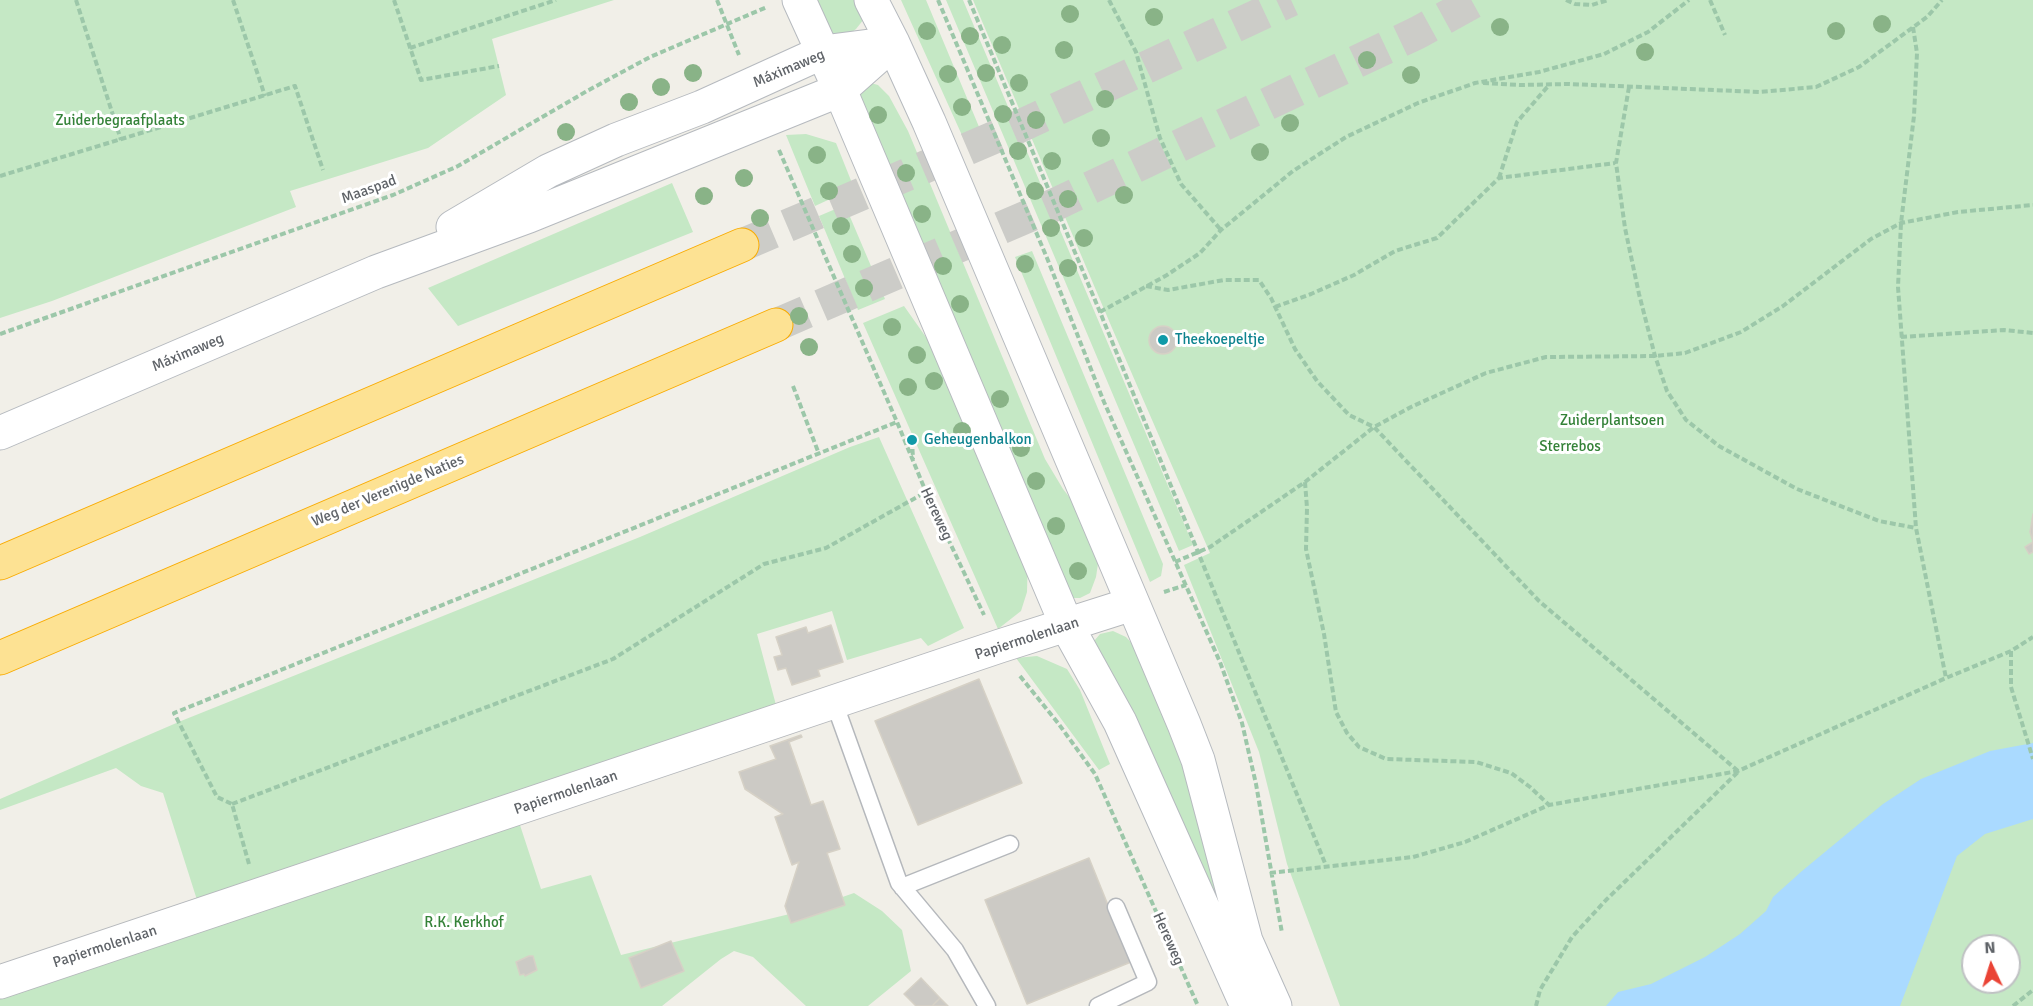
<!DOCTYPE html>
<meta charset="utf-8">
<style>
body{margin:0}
#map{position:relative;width:2033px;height:1006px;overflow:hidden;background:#f1efe8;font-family:Signika,sans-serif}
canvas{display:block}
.north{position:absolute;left:1961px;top:934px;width:60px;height:60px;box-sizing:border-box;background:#fff;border:2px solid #bfc1c3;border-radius:50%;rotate:356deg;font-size:16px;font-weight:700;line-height:24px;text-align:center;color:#5f6368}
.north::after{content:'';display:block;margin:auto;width:21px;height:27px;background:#ea4335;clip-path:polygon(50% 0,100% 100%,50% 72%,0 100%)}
</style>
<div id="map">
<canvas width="2033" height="1006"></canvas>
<div class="north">N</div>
</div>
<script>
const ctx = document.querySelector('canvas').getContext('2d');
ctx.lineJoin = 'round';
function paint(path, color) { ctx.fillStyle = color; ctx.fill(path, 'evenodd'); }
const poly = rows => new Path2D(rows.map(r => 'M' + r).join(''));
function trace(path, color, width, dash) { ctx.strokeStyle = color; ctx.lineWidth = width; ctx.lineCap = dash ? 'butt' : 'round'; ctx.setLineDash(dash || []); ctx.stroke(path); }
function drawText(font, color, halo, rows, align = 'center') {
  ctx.font = font + ' Signika,sans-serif'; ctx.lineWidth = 6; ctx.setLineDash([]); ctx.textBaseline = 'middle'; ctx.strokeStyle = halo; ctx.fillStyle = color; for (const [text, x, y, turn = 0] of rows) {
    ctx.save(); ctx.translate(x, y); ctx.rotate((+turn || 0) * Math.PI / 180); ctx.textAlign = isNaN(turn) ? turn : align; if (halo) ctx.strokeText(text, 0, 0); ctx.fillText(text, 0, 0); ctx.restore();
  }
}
paint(poly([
 [0,0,614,0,492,39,506,95,428,148,290,191,296,207,52,301,0,318],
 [810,0,863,0,864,19,856,29,848,35,829,36],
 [901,0,926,0,982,134,965,142],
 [946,0,963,0,1193,545,1179,551],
 [973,0,2033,0,2033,1006,1340,1006,1287,864,1259,752,1184,565,1210,553,1112,328],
 [1973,946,2009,946,2009,982,1973,982],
 [867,82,878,85,889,96,908,131,1045,459,1063,489,1088,521,1099,557,1096,577,1090,593,1080,598,1069,598,853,99],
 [806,134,836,143,854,188,815,206,786,135],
 [672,183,693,232,458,326,428,288],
 [845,205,885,299,858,310,819,216],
 [1032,251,1163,564,1161,576,1150,582,1015,257],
 [904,306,947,367,1028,554,1027,592,1021,611,998,629,863,323],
 [879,437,964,628,928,646,921,638,847,660,832,611,757,634,776,705,197,900,163,793,141,786,116,768,0,810,0,799,181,721,640,537,850,447],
 [1113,631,1126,637,1142,654,1191,770,1250,971,1089,647,1100,634],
 [1037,656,1067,669,1080,690,1110,764,1099,770,1016,658],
 [517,816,541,889,591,875,621,955,802,911,854,893,882,911,902,930,911,971,868,1006,806,1006,753,957,734,951,721,959,662,1006,0,1006,0,998]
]), '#c5e8c5');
paint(poly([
 [2033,743,2033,819,1985,834,1957,856,1900,1006,1606,1006,1618,992,1651,984,1705,957,1740,934,1766,911,1773,897,1802,871,1883,804,1921,779,1990,751]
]), '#aadaff');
const building = poly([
 '1149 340a14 14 0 1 1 28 0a14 14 0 1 1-28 0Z',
 [2033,514,2033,542,2030,532,2033,514],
 [2033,542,2033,552,2029,554,2025,547,2033,542],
 [831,625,843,662,818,670,820,676,792,685,786,668,778,670,774,657,782,655,776,637,806,627,808,633,831,625],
 [979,679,1022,783,918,825,875,721,979,679],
 [801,735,802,737,789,742,811,805,823,801,840,849,827,853,845,905,791,923,785,906,799,862,792,865,775,817,783,814,745,789,739,772,776,759,770,746,801,735],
 [1089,858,1131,962,1027,1004,985,900,1089,858],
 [671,941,684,971,641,988,629,958,671,941],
 [529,956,533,956,537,970,525,976,524,974,520,975,516,962,529,956],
 [921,978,940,998,932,1006,916,1006,904,994,921,978],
 [940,998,948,1006,932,1006,940,998]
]);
paint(building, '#cccac5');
trace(building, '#d6d1c6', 1.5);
trace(poly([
 [742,245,1014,129,1291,0],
 [776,325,1054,205,1417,33,1477,0]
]), '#ccccc8', 33, [33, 16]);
const lane = poly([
 [834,702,899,883,955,950,987,1006],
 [902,887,1010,844],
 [1098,1006,1148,982,1116,907]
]);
const street = poly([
 [0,982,1000,646,1132,604]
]);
const secondary = poly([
 [799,0,840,90,1067,626,1120,722,1247,1006],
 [871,0,893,43,929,122,1184,724,1198,760,1246,941,1275,1006],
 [453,227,548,171,616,140,702,107,823,52,893,43],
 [0,433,376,272,529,216,840,90,893,43]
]);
const highway = poly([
 [0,563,742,245],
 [0,658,776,325]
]);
trace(lane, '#b5b8bc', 19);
trace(street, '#b5b8bc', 35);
trace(secondary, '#b6babf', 35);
trace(highway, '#f9ab00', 35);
trace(poly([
 [76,0,121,140],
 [233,0,265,96],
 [394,0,421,80,499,66],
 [717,0,739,55],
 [938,0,1047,258,1104,402,1220,662,1242,723,1256,784,1282,933],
 [969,0,1100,312,1327,868],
 [1109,0,1136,52,1160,138,1181,184,1221,230],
 [1566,0,1575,4,1592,5,1608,0],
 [1710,0,1725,35],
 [1913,27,1917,53,1914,116,1901,223,1898,287,1916,528,1946,678],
 [410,48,556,0],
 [1483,83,1521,85,1568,84,1759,92,1816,87,1859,67,1927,17,1942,0],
 [1629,87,1616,163,1625,228,1639,294,1655,356,1667,391,1686,420,1719,446,1797,489,1879,521,1916,528],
 [779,150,897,422,926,492,984,615],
 [0,176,295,86,323,170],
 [1499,178,1517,122,1549,85],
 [1146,286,1168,290,1224,280,1259,280,1271,298,1295,349,1317,381,1349,415,1374,427,1539,601,1738,771],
 [1275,307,1311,294,1354,275,1395,251,1437,238,1499,178,1615,163],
 [1100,312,1167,275,1200,253,1221,230,1293,171,1346,137,1418,103,1475,83,1539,72,1604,54,1648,32,1689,0],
 [0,334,393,195,458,166,587,91,650,57,767,7],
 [1901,337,2004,330,2033,333],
 [793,386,819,454],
 [912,440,913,459],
 [1305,482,1307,508,1306,549,1324,634,1336,712,1347,733,1359,747,1386,759,1476,762,1511,773,1530,787,1549,805],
 [1175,562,1210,547,1305,482,1374,427,1411,407,1486,373,1546,357,1655,356,1685,353,1741,332,1783,306,1871,239,1901,223,1958,212,2033,205],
 [1164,592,1186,585],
 [2011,651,2011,687,2033,759],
 [1020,676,1058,723,1095,774,1198,1006],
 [232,804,613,659,764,564,826,548,926,492],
 [249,864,232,804,217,797,174,713,897,422],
 [1270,873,1413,857,1465,842,1549,805,1738,771,1946,678,2011,651,2033,637],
 [1536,1006,1540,990,1572,937,1606,900,1738,772],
 [2013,1006,2033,990]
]), '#9cc7a9', 4, [6, 3]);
trace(lane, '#fff', 16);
trace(street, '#fff', 33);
trace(secondary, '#fff', 33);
trace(highway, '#fde293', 33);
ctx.fillStyle = '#89b387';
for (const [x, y] of [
 [1070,14],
 [1154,17],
 [1882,24],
 [1500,27],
 [927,31],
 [1836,31],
 [970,36],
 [1002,45],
 [1064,50],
 [1645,52],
 [1367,60],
 [693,73],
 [986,73],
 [948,74],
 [1411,75],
 [1019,83],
 [661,87],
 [1105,99],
 [629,102],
 [962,107],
 [1003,114],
 [878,115],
 [1036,120],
 [1290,123],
 [566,132],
 [1101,138],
 [1018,151],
 [1260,152],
 [817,155],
 [1052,161],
 [906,173],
 [744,178],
 [829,191],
 [1035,191],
 [1124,195],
 [704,196],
 [1068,199],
 [922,214],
 [760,218],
 [841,226],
 [1051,228],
 [1084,238],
 [852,254],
 [1025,264],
 [943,266],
 [1068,268],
 [864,288],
 [960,304],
 [799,316],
 [892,327],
 [809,347],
 [917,355],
 [934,381],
 [908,387],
 [1000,399],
 [962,431],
 [1021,448],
 [1036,481],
 [1056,526],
 [1078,571]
]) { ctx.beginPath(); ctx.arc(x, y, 9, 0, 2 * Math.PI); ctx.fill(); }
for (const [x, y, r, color] of [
 [1163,340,6,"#0f9aa8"],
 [912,440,6,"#0f9aa8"]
]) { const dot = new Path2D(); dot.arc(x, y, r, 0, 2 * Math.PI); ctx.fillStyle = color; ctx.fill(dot); trace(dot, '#fff', 2); }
drawText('15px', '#5f6368', '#fff', [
 ["Máximaweg",789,69,-23],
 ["Maaspad",369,190,-20],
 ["Máximaweg",188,353,-23],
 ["Weg der Verenigde Naties",388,491,-23],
 ["Hereweg",936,514,65],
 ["Papiermolenlaan",1027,639,-18],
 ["Papiermolenlaan",566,793,-19],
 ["Hereweg",1168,939,66],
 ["Papiermolenlaan",105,947,-18]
]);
drawText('15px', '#348238', '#fff', [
 ["Zuiderbegraafplaats",120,121],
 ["Zuiderplantsoen",1612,421],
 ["Sterrebos",1570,447],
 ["R.K. Kerkhof",464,923]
]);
drawText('15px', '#0d838f', '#fff', [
 ["Theekoepeltje",1175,340],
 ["Geheugenbalkon",924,440]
], 'left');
</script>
